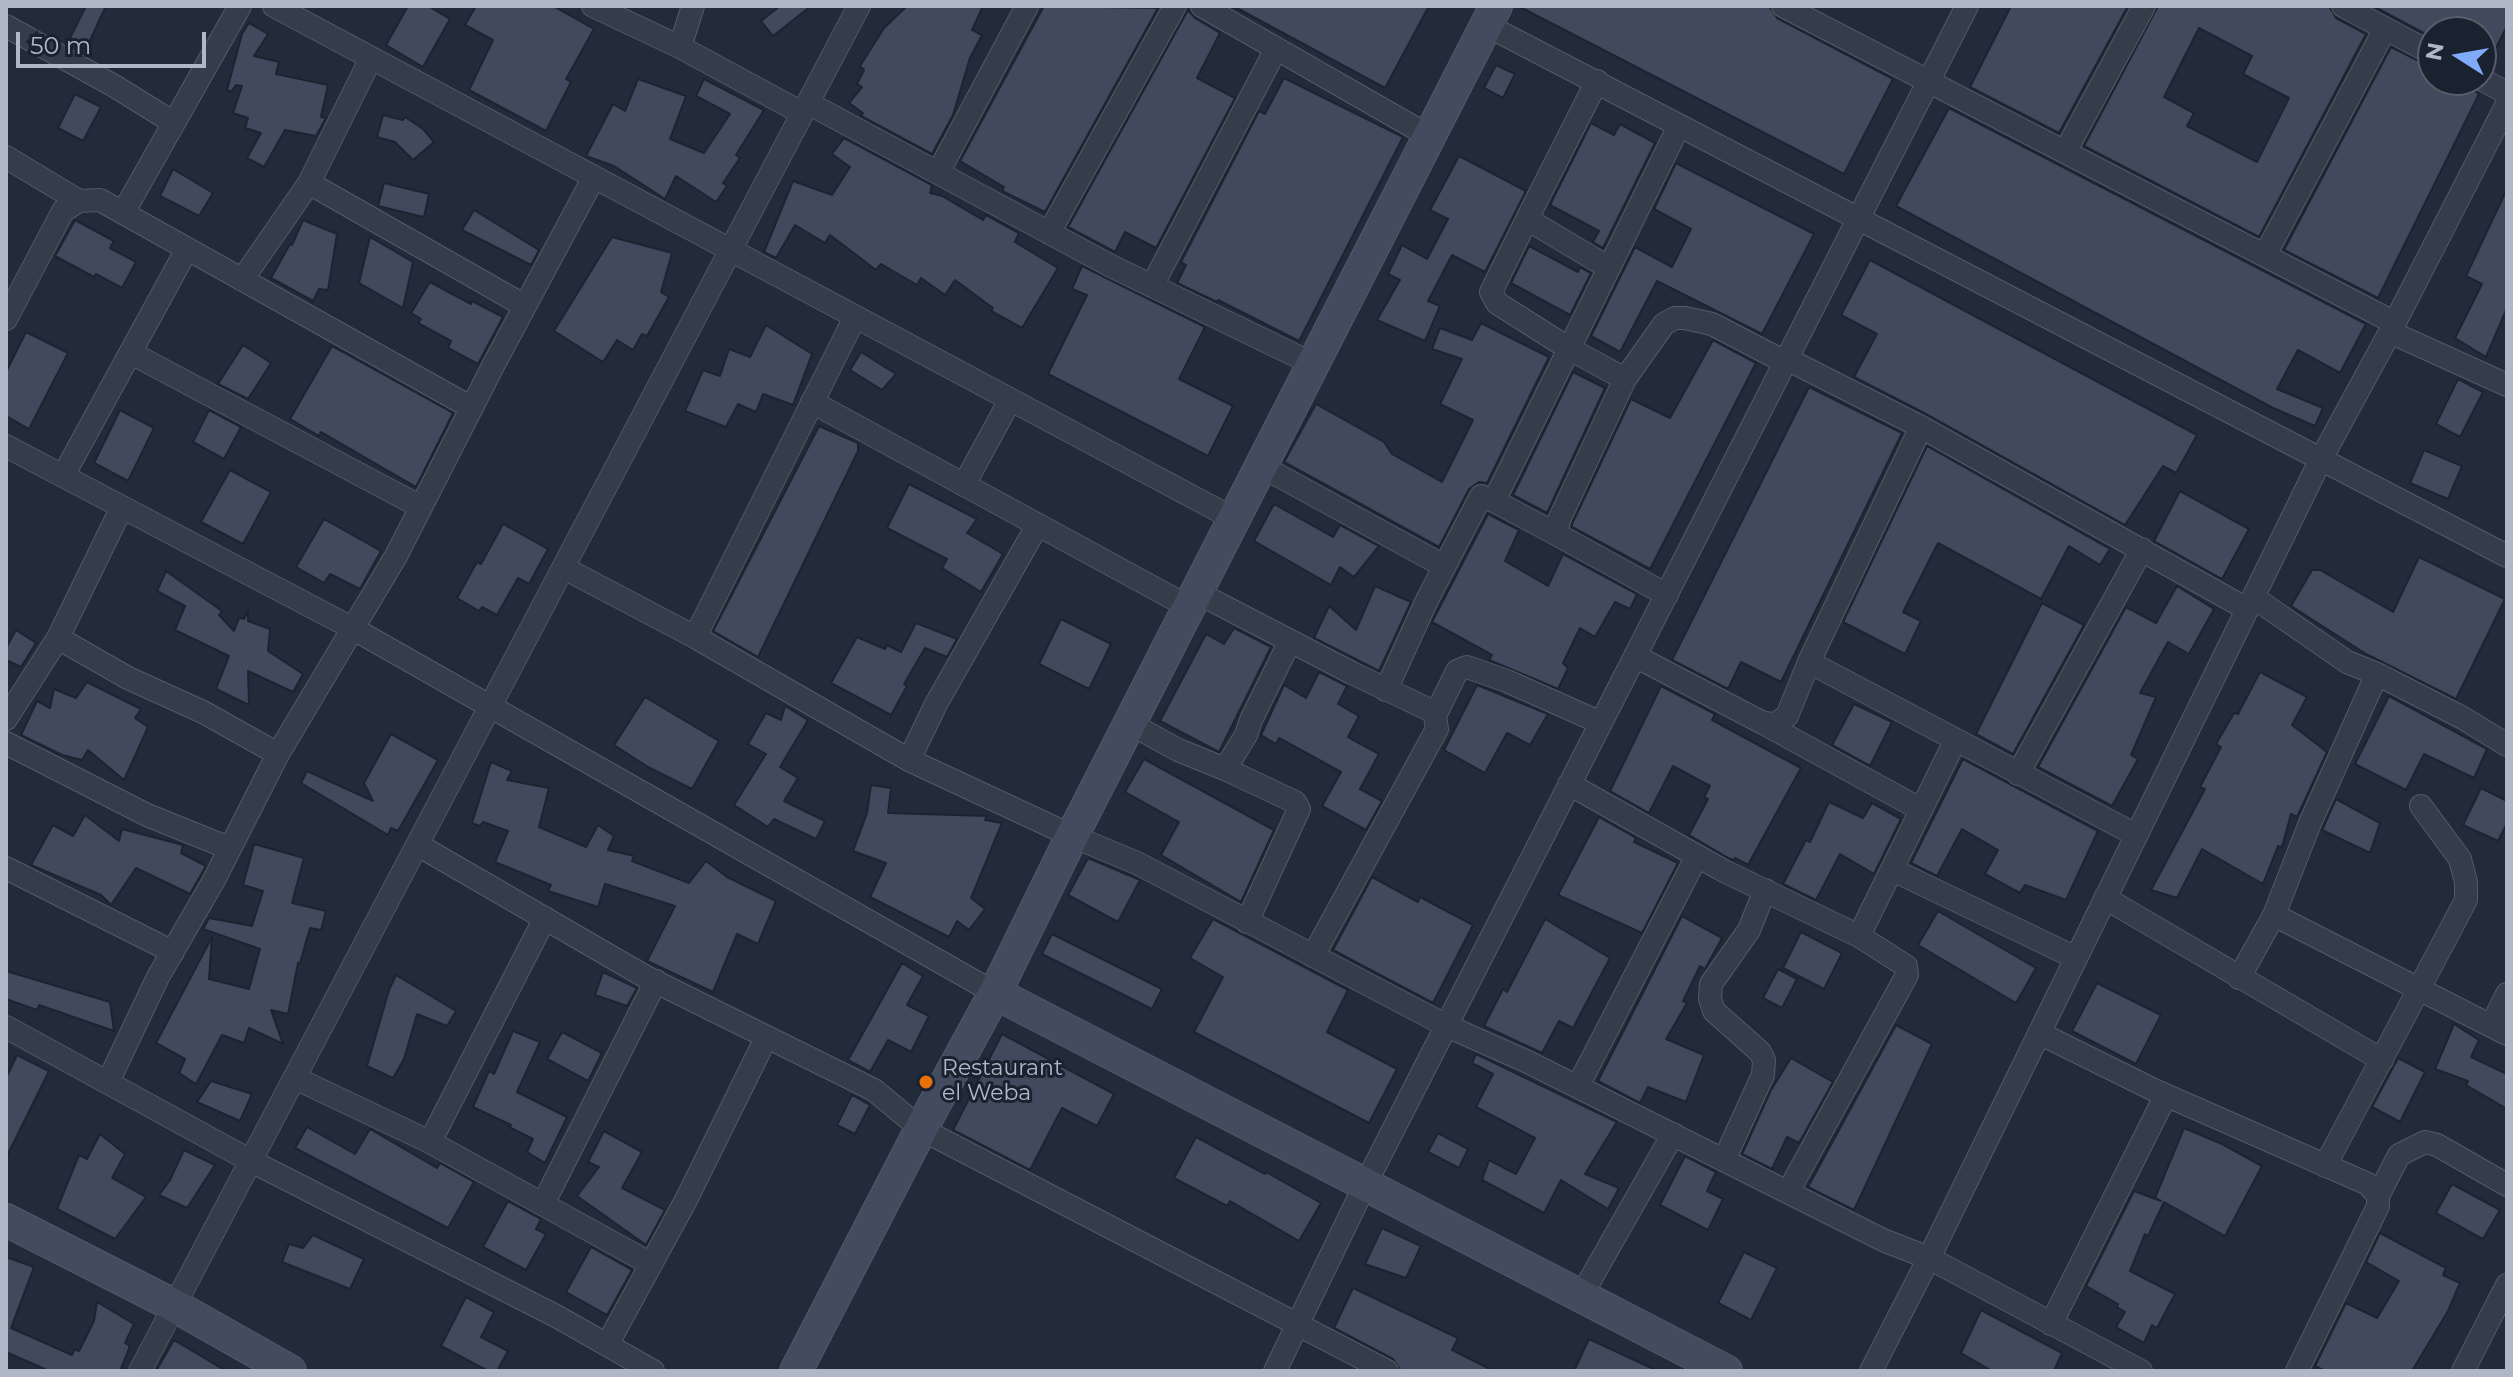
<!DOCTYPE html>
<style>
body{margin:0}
#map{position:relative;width:2513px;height:1377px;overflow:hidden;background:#212b3a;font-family:Montserrat,sans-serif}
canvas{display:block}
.frame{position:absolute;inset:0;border:8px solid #b0b7c7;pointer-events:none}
.north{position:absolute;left:2417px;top:16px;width:80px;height:80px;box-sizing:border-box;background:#1a222f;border:2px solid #565e6c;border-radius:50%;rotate:281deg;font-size:22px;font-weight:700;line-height:32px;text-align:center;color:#b0b7c7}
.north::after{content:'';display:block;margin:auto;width:28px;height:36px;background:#81abfa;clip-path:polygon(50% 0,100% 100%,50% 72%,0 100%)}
.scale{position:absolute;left:16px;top:32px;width:190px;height:36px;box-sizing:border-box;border:4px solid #b0b7c7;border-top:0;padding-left:10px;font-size:24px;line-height:28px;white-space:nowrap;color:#b0b7c7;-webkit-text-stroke:6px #1a222f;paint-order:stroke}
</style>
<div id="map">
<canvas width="2513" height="1377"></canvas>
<div class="frame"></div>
<div class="north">N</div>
<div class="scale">50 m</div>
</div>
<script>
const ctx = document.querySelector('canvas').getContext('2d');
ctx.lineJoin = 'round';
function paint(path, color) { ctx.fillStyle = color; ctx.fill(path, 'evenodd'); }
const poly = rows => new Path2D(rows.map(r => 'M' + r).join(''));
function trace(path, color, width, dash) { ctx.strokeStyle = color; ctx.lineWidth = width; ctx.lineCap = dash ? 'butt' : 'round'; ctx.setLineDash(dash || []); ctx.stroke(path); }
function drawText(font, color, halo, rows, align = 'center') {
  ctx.font = font + ' Montserrat,sans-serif'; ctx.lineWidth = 6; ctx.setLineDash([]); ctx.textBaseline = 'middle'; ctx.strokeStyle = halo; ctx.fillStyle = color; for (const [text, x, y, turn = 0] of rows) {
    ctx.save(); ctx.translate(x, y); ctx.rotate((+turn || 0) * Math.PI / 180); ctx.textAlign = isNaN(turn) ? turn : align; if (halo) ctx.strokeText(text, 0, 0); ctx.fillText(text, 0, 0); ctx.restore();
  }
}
const building = poly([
 [86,6,106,6,86,49,69,40,86,6],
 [408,6,428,6,450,19,423,67,386,45,408,6],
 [476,6,553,6,594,29,566,79,571,82,546,131,469,90,493,40,465,25,476,6],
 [780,6,811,6,773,36,761,21,780,6],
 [907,6,983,6,972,30,982,35,970,58,953,115,932,154,861,116,863,113,849,103,862,87,857,84,864,70,860,66,884,28,907,6],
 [1044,6,1158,8,1045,212,1002,191,1004,187,960,161,1044,6],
 [1233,6,1429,6,1385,88,1233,6],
 [1518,6,1769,6,1777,18,1893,79,1844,174,1518,6],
 [2011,6,2128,6,2059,133,1970,87,2011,6],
 [2158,6,2329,6,2336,18,2366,34,2259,237,2084,146,2158,6],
 [2199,28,2252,56,2243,74,2289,98,2257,162,2187,126,2194,113,2164,97,2199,28],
 [2373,6,2507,6,2507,26,2487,66,2481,65,2481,32,2433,32,2433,38,2373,6],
 [1188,10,1195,18,1220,33,1197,78,1235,98,1156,248,1125,232,1115,252,1068,227,1188,10],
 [249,23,268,34,254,56,279,62,276,74,328,85,321,117,326,118,316,136,285,130,264,167,247,158,261,133,245,128,248,118,233,113,242,86,236,85,231,92,227,90,242,34,249,23],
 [2391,47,2433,68,2433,80,2467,80,2470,87,2479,94,2378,298,2284,250,2391,47],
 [1496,65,1515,74,1503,98,1484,88,1496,65],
 [1284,78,1403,137,1299,341,1218,300,1217,302,1177,283,1186,265,1181,262,1259,111,1265,114,1284,78],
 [638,79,686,96,670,139,704,153,730,114,696,96,704,79,764,110,736,155,740,158,723,183,727,186,716,202,676,176,665,199,614,166,586,156,613,104,625,111,638,79],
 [75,94,101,107,83,141,58,128,75,94],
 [1949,108,2366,324,2340,373,2298,350,2277,389,2323,408,2315,426,2273,408,1896,206,1949,108],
 [383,115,403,120,405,117,423,129,434,142,413,160,395,142,377,137,383,115],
 [1591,123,1614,135,1620,124,1655,143,1603,248,1593,242,1599,231,1550,205,1591,123],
 [844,138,932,185,930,193,942,196,983,220,986,215,1019,233,1015,242,1058,268,1022,328,991,311,993,308,955,280,945,295,921,278,917,285,881,264,876,270,830,235,825,243,795,225,776,258,764,252,793,181,832,195,850,167,832,154,844,138],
 [1459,156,1526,191,1485,272,1452,255,1428,301,1440,306,1425,341,1377,320,1400,280,1388,274,1402,245,1427,259,1448,219,1430,210,1459,156],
 [1676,163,1814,234,1762,334,1657,281,1620,352,1591,336,1635,247,1672,267,1691,229,1654,209,1676,163],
 [173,169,213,193,199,216,160,196,173,169],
 [384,183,429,194,424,217,378,206,384,183],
 [2507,189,2507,308,2486,357,2455,338,2482,284,2466,276,2507,189],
 [474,210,539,250,531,265,462,230,474,210],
 [75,220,114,241,110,248,136,262,122,288,96,274,94,277,55,256,75,220],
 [303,220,337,234,328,290,319,289,313,301,271,278,290,244,292,245,303,220],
 [370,237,413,262,403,308,359,283,370,237],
 [612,237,672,253,661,292,669,297,647,336,642,334,633,350,617,340,603,362,554,331,612,237],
 [1529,246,1578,272,1580,267,1591,273,1570,315,1511,283,1529,246],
 [1870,260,2197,435,2176,473,2163,466,2125,525,1928,415,1854,377,1877,334,1841,315,1870,260],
 [1082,266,1205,327,1179,379,1233,406,1208,456,1048,374,1087,295,1072,289,1082,266],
 [430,282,471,304,472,301,503,317,478,364,448,348,451,341,418,323,421,319,411,313,430,282],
 [1481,323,1549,357,1487,483,1479,482,1469,489,1439,547,1284,462,1316,404,1384,442,1392,454,1442,482,1473,420,1440,404,1462,359,1432,349,1440,328,1472,340,1481,323],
 [766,325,812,354,793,405,763,394,756,412,738,404,726,427,685,411,703,370,720,376,729,349,750,357,766,325],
 [26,332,68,353,29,429,6,416,6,372,26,332],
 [1713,340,1756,363,1650,569,1572,527,1572,524,1631,399,1670,418,1713,340],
 [243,345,271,363,248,399,218,384,243,345],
 [332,346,453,413,416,487,321,432,319,436,290,419,332,346],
 [861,352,896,374,882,390,850,370,861,352],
 [1573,372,1605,388,1547,513,1513,495,1573,372],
 [2458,379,2483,392,2460,437,2436,424,2458,379],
 [1809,387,1902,433,1781,682,1741,662,1728,689,1672,660,1809,387],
 [120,410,154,428,128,481,94,463,120,410],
 [209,410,241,427,224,459,193,442,209,410],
 [819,426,858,443,858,451,758,657,713,631,819,426],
 [1927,446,2110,549,2100,565,2069,546,2041,599,1938,543,1903,612,1921,621,1905,654,1843,622,1927,446],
 [2424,450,2462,466,2448,499,2410,483,2424,450],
 [230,470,271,492,243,544,201,522,230,470],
 [909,484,977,519,967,533,1003,554,981,592,942,568,947,559,887,528,909,484],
 [2180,491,2249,529,2222,579,2154,541,2180,491],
 [1274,504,1333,537,1340,525,1379,546,1354,577,1340,567,1331,585,1254,541,1274,504],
 [1488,514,1519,530,1505,561,1548,586,1563,554,1637,594,1630,609,1615,602,1595,637,1580,628,1563,663,1568,668,1558,689,1489,660,1492,655,1432,622,1488,514],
 [324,519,381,551,360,589,330,574,324,583,296,567,324,519],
 [503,524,548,549,529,584,518,578,497,615,482,607,479,611,457,598,477,562,481,564,503,524],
 [2419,557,2505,599,2456,699,2366,654,2291,606,2312,570,2320,570,2393,612,2419,557],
 [166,571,222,611,219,615,234,631,239,618,244,619,248,610,248,621,270,629,268,651,303,674,293,692,248,671,249,705,216,689,229,656,175,630,185,606,157,591,166,571],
 [1375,586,1411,602,1379,671,1314,638,1329,606,1356,630,1375,586],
 [2177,586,2214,609,2189,654,2168,642,2140,693,2156,697,2131,755,2138,759,2112,806,2038,767,2126,607,2156,623,2177,586],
 [2042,603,2084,625,2013,754,1976,734,2042,603],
 [1061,619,1111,644,1089,689,1039,664,1061,619],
 [916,623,957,639,947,657,925,648,904,684,907,686,891,715,831,683,857,637,885,649,887,645,901,652,916,623],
 [1234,628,1271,647,1219,752,1160,721,1206,634,1224,644,1234,628],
 [16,630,36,643,21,667,6,660,6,648,16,630],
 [1319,672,1347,686,1338,704,1359,716,1348,737,1379,754,1360,789,1382,801,1366,830,1322,806,1341,772,1279,738,1276,744,1261,735,1284,685,1306,698,1319,672],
 [2260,672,2307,697,2292,725,2327,752,2297,817,2291,814,2282,847,2278,846,2263,884,2202,849,2177,898,2151,890,2205,789,2200,787,2221,747,2216,744,2234,713,2238,714,2260,672],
 [87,682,141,709,135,718,148,727,124,780,88,750,82,760,62,755,21,735,37,701,50,708,54,689,76,698,87,682],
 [1477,685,1548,714,1530,745,1507,733,1485,773,1444,750,1477,685],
 [1661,686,1715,714,1712,720,1801,768,1748,865,1735,858,1734,860,1730,859,1689,835,1708,799,1704,797,1710,786,1673,766,1649,813,1610,791,1661,686],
 [2389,696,2487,749,2474,778,2424,754,2406,790,2355,764,2389,696],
 [645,697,719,741,692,789,648,767,614,745,645,697],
 [1854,704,1892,722,1870,766,1832,745,1854,704],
 [785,706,808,720,780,767,798,778,784,801,825,821,816,839,774,819,768,827,734,805,766,754,748,744,766,713,781,720,785,706],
 [391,734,438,760,398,831,391,828,388,835,301,783,307,771,373,801,364,783,391,734],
 [1144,759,1274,830,1241,902,1161,855,1179,822,1125,792,1144,759],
 [1963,759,2098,831,2066,900,2025,885,2020,893,1985,874,1998,850,1962,829,1937,876,1911,863,1963,759],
 [491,762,512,771,507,780,549,788,539,827,586,847,598,825,614,836,608,850,634,856,632,861,689,883,706,861,727,877,776,901,758,944,737,934,713,992,647,961,675,906,605,884,598,907,548,891,551,885,495,862,508,831,483,822,480,826,472,823,491,762],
 [871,785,891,788,888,813,987,816,985,820,1002,823,971,898,985,909,969,930,957,921,949,937,870,897,886,863,853,851,867,813,871,785],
 [2481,788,2507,801,2507,823,2498,841,2463,825,2481,788],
 [2336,799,2380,823,2370,853,2322,830,2336,799],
 [1829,802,1863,818,1872,803,1901,819,1874,874,1840,854,1816,900,1783,884,1806,840,1810,842,1829,802],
 [85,815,119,841,122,829,183,845,181,853,206,866,190,894,136,868,111,905,101,895,31,865,53,825,73,836,85,815],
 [1599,817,1636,838,1634,842,1678,863,1642,933,1558,895,1599,817],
 [254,844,304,858,292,903,326,911,321,930,310,928,300,963,298,963,288,1014,271,1010,283,1044,249,1028,244,1043,222,1035,196,1084,179,1073,185,1059,156,1043,212,937,209,979,249,989,260,949,203,929,209,918,252,926,263,891,243,885,254,844],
 [1088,858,1140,880,1118,922,1068,895,1088,858],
 [1372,877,1418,902,1420,897,1473,925,1433,1003,1333,950,1372,877],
 [1938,911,2036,968,2016,1003,1918,945,1938,911],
 [1682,916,1722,938,1705,969,1700,966,1683,1001,1687,1003,1666,1039,1704,1055,1686,1102,1648,1087,1640,1103,1598,1081,1682,916],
 [1213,919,1348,990,1327,1032,1397,1069,1369,1123,1194,1032,1223,977,1190,958,1213,919],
 [1545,919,1610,958,1573,1028,1559,1021,1542,1053,1484,1026,1503,989,1507,992,1545,919],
 [1801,932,1842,953,1824,989,1783,968,1801,932],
 [1052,934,1162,989,1152,1009,1042,954,1052,934],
 [902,963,923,976,907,1005,929,1016,911,1052,888,1040,870,1072,848,1060,902,963],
 [1778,969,1797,979,1782,1008,1763,998,1778,969],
 [6,971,110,1002,114,1031,39,1005,37,1010,6,999,6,971],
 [603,972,637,988,627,1006,595,995,603,972],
 [396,975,456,1011,447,1026,417,1014,404,1059,393,1078,367,1066,389,990,396,975],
 [2097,983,2161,1015,2136,1064,2072,1031,2097,983],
 [2454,1024,2479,1040,2471,1057,2507,1074,2507,1109,2466,1085,2468,1081,2435,1069,2454,1024],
 [1896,1025,1932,1044,1854,1210,1808,1187,1896,1025],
 [513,1031,540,1042,517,1092,567,1117,545,1163,527,1152,533,1139,509,1127,511,1125,473,1107,489,1071,494,1074,513,1031],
 [562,1032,602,1053,588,1081,547,1059,562,1032],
 [1002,1034,1114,1094,1097,1126,1062,1108,1030,1170,953,1130,1002,1034],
 [1476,1054,1617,1122,1585,1174,1619,1188,1608,1209,1561,1180,1544,1213,1482,1180,1489,1160,1516,1174,1535,1138,1476,1107,1493,1074,1472,1063,1476,1054],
 [17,1055,49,1071,6,1158,6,1078,17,1055],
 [1791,1058,1833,1082,1799,1143,1787,1137,1772,1169,1742,1154,1771,1090,1791,1058],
 [2398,1058,2425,1072,2400,1122,2372,1107,2398,1058],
 [211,1081,252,1094,240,1121,197,1102,211,1081],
 [852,1095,870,1105,855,1134,837,1125,852,1095],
 [307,1127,355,1154,370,1129,437,1168,440,1163,474,1182,448,1228,295,1148,307,1127],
 [2184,1128,2222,1144,2262,1166,2225,1236,2164,1202,2148,1236,2145,1234,2130,1271,2175,1294,2157,1328,2152,1325,2144,1343,2116,1327,2125,1312,2117,1307,2118,1304,2086,1286,2134,1191,2161,1201,2155,1198,2184,1128],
 [604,1131,642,1152,622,1188,665,1210,646,1245,577,1196,599,1167,588,1162,604,1131],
 [1438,1133,1468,1149,1459,1168,1428,1152,1438,1133],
 [100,1134,125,1154,112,1178,146,1197,115,1239,57,1209,79,1155,87,1159,100,1134],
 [1196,1137,1265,1174,1266,1172,1321,1203,1299,1241,1230,1201,1227,1206,1174,1178,1196,1137],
 [184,1150,215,1165,187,1208,159,1195,170,1180,184,1150],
 [1685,1156,1716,1172,1707,1191,1723,1199,1708,1230,1660,1205,1685,1156],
 [2452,1184,2500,1210,2483,1239,2436,1213,2452,1184],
 [508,1201,541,1219,536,1229,546,1234,526,1270,483,1247,508,1201],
 [1382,1228,1421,1246,1406,1278,1365,1264,1382,1228],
 [2380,1233,2446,1268,2443,1275,2460,1283,2448,1311,2412,1371,2325,1371,2315,1366,2346,1303,2377,1318,2399,1281,2366,1262,2380,1233],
 [313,1235,364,1259,350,1289,282,1262,289,1244,303,1248,313,1235],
 [591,1247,632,1270,607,1315,566,1292,591,1247],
 [1744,1252,1777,1268,1751,1320,1718,1303,1744,1252],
 [6,1257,34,1267,11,1328,72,1355,75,1349,79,1351,94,1321,97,1302,134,1324,125,1343,130,1346,120,1371,49,1371,6,1352,6,1257],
 [1353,1288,1458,1338,1452,1350,1494,1371,1401,1371,1393,1359,1334,1328,1353,1288],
 [466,1297,494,1312,481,1337,508,1351,497,1371,488,1371,441,1346,466,1297],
 [1981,1310,2062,1353,2054,1371,1992,1371,1961,1353,1981,1310],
 [1589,1339,1658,1371,1574,1371,1589,1339],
 [174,1340,226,1371,156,1371,174,1340]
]);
paint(building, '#404a5c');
trace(building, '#1c2431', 2);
const street = poly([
 [274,6,1234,519],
 [593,6,680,47,802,113],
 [1202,6,1429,136],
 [1783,6,2395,323],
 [2343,6,2433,54],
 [1486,25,2507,556],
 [6,26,116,87,174,123],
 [680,47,693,6],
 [2481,79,2507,93],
 [808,103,1111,266,1313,364],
 [2065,152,2144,6],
 [6,157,79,201],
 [938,173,1027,6],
 [309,183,525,306],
 [123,213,240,6],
 [1527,219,1597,81],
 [1049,233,1175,6],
 [2265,255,2385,29],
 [1609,268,1527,219,1491,292,1497,303,1568,348,1625,379],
 [242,280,309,183,371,58],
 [1152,286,1276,49],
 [6,319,63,211,79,201,100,200,472,408],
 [2390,332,2507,385],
 [131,353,421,507],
 [1787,359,1921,427,2247,609],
 [812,402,1189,607],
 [6,446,352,628,995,993],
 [1261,466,1444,566],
 [63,476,187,249],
 [964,485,1010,400],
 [1494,501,1556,534],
 [564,568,695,637,909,760,1072,836,1137,863,1447,1026,1528,1062,1883,1240,1929,1258,2141,1371],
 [1196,592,1352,673,1432,711,1435,716,1457,671,1467,667,1507,681,1601,723],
 [1667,595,1556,534,1559,520,1625,379,1664,324,1675,318,1685,318,1712,324,1785,362],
 [2253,597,2347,662,2377,674,2463,718,2507,745],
 [695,637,855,317],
 [58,638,128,678,203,712,278,754],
 [1635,656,1763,723,1776,724,1787,716,1809,662,1921,427],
 [1809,662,2136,835],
 [1386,690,1427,600,1481,496,1494,501,1679,126],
 [6,719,58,638,122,507],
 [1129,723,1178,750,1225,769],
 [1763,723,1920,809],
 [6,743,147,815,229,848],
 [909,760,936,704,1037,526],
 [2018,774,2142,549],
 [1569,784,1724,871,1859,936],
 [418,845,646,977,874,1090,921,1129,1387,1371],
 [6,868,173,952],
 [1893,870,2076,958],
 [2105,898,2382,1060],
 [2274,915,2507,1034],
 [1247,922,1299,809,1295,802,1225,769,1246,735,1251,720,1290,641],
 [1313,956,1437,729,1435,716],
 [2239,978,2274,915,2310,823,2377,674],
 [2491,1026,2507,994],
 [6,1027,251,1161,556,1316,653,1371],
 [2039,1033,2154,1090,2368,1184,2378,1196,2378,1206,2297,1371],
 [295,1078,430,1142,651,1264],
 [108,1082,158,977,214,880,278,754,396,556,494,364,594,177],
 [1578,1086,1697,856],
 [430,1142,545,918],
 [1724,1160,1763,1075,1764,1060,1760,1052,1714,1011,1710,999,1711,984,1749,930,1765,890],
 [2325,1166,2466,900,2466,882,2460,859,2421,806],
 [1788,1192,1907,975,1906,966,1859,936,1955,741],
 [2378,1196,2399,1155,2425,1142,2437,1145,2507,1185],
 [543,1204,656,981],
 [1581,1296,1673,1134],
 [2051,1324,2166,1095],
 [607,1345,686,1200,766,1038],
 [140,1371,859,6],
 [1275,1371,1365,1185,1967,6],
 [1871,1371,1929,1258,2321,459,2390,332,2507,104],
 [2463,1371,2507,1285]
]);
const secondary = poly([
 [995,993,1726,1371],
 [6,1220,175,1306,290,1371],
 [796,1371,921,1129,995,993,1072,836,1496,6]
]);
trace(street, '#535a68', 24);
trace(secondary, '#535a68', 34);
trace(street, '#353d4a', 22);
trace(secondary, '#434c5e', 32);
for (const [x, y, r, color] of [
 [926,1082,8,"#e8710a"]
]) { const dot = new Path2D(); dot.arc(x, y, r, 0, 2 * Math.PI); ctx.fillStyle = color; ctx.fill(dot); trace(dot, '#1a222f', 3); }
drawText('22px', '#b0b7c7', '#1a222f', [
 ["Restaurant",942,1069],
 ["el Weba",942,1094]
], 'left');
</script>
